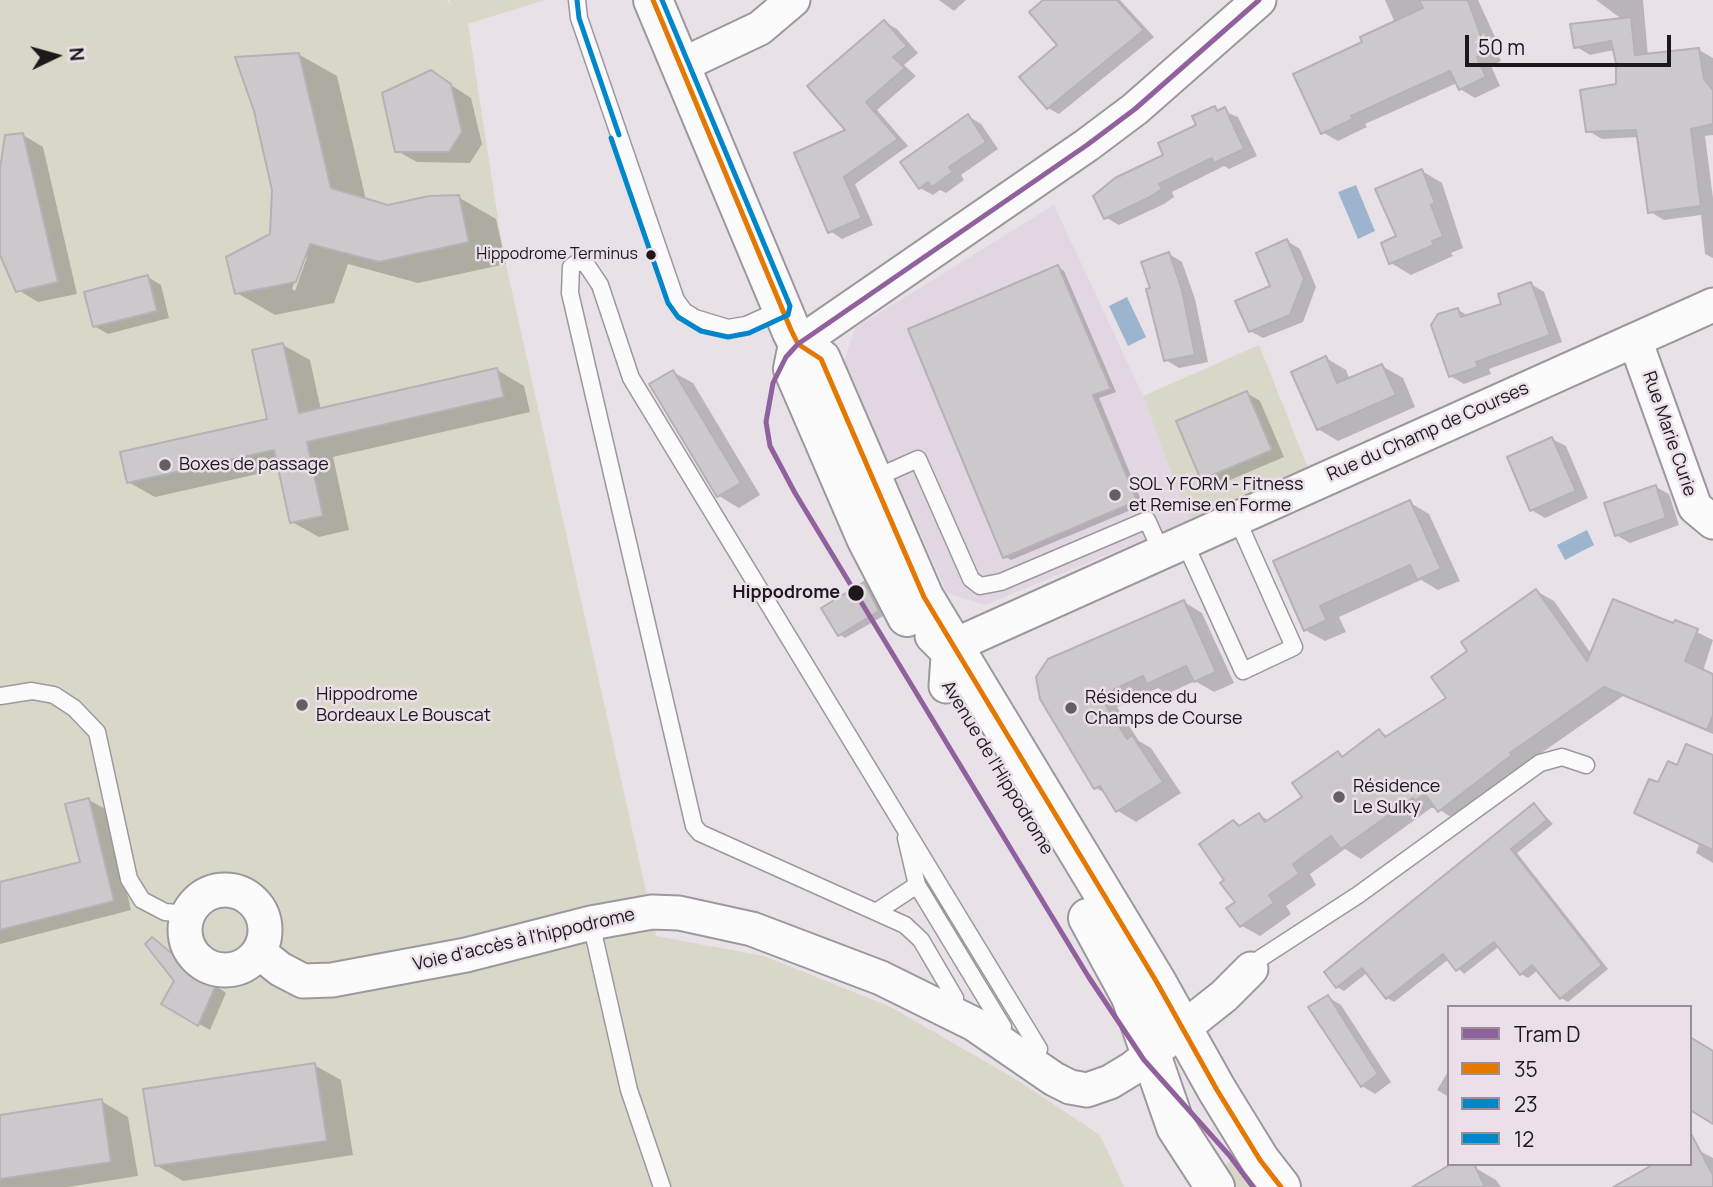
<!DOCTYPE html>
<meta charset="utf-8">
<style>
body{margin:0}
#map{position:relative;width:1713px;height:1187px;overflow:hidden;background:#e8e2e8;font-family:Manrope,sans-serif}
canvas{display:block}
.legend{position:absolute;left:1447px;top:1005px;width:245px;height:161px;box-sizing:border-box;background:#ebdfea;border:2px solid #988f98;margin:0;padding:9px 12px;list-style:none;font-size:21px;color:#1c181c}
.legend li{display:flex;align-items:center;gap:14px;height:35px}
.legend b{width:35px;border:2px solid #988f98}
.north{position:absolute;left:21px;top:21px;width:70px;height:70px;-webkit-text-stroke:5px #ebdfea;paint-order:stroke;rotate:85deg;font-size:19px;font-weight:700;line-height:28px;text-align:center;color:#1c181c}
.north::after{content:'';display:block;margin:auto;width:24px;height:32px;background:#1c181c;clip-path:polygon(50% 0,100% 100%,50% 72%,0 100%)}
.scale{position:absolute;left:1465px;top:35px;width:206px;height:32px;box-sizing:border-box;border:4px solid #1c181c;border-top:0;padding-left:9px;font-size:21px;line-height:24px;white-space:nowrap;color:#1c181c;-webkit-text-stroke:5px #ebdfea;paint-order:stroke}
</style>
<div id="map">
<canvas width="1713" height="1187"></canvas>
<ul class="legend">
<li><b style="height:9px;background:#91619d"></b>Tram D</li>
<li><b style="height:9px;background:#e47801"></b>35</li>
<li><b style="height:9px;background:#0086cb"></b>23</li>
<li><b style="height:9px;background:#0086cb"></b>12</li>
</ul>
<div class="north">N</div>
<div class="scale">50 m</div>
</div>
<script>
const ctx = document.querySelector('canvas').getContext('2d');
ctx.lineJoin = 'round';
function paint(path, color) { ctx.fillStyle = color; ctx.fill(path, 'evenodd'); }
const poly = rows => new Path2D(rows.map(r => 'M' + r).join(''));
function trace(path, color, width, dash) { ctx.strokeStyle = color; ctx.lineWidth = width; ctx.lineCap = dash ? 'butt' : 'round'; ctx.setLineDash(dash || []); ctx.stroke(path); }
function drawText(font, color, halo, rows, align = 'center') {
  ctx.font = font + ' Manrope,sans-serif'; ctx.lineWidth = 5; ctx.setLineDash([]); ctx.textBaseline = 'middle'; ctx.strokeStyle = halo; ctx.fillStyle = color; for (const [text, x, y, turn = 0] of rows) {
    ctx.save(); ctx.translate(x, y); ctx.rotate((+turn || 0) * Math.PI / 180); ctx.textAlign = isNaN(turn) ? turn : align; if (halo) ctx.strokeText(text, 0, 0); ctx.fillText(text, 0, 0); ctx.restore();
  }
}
paint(poly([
 [1054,205,1143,396,1189,521,985,605,947,593,844,362,855,328]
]), '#e2d6e2');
paint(poly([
 [0,0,447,0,452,6,449,0,545,0,468,24,503,251,656,936,764,956,889,1006,1019,1081,1100,1135,1124,1187,0,1187],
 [1259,345,1308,468,1189,521,1143,396],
 [1238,1155,1261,1187,1229,1187,1217,1172]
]), '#d9d8c8');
paint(poly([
 [1356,185,1375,231,1358,239,1338,192],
 [1127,297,1146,337,1128,346,1109,306],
 [1587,530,1594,545,1565,560,1557,545]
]), '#9cb4cd');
paint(poly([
 [939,0,966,0,954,11],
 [1055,0,1120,0,1154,37,1059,114,1048,108,1060,45],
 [1385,0,1478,0,1495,37,1491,39,1501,61,1491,66,1500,86,1475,98,1460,89,1457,83,1365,124,1367,127,1338,141,1322,132,1364,43,1395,23],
 [1596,0,1643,0,1648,56,1699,50,1713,58,1713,135,1705,136,1713,198,1713,258,1705,254,1701,215,1664,220,1649,211,1638,137,1602,139,1587,130,1618,86,1614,50,1590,55,1575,46,1623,20],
 [885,22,897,29,918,53,904,65,916,76,877,110,908,146,855,184,873,225,842,239,830,231],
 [298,54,337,76,366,200,388,207,458,197,496,219,506,264,418,283,348,264,334,303,275,315,237,293,272,235],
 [303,257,307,257,295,291,292,289],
 [431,72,471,98,482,144,470,163,417,162,397,151],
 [1215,108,1238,117,1257,156,1229,169,1224,166,1172,192,1174,197,1164,204,1119,225,1105,217],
 [968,116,981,124,998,149,961,175,964,180,946,193,940,190,933,195,920,188],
 [23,135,43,147,77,294,38,302,18,290,0,250,0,181],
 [1422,171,1442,183,1463,248,1451,253,1453,256,1411,275,1391,263],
 [1287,241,1300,249,1316,287,1303,322,1263,338,1250,331,1272,287],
 [1169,254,1182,262,1195,299,1208,362,1179,368,1166,360,1152,289],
 [1058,267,1064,271,1116,392,1099,398,1143,505,1011,560,1004,556],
 [148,277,161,285,169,318,108,334,94,326],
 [1531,284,1544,292,1562,342,1489,369,1491,374,1464,384,1450,376,1458,310,1469,316,1504,305],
 [283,345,310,360,321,410,497,370,524,386,530,412,333,457,349,530,319,537,292,522,280,469,155,497,128,482,269,420],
 [1326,358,1346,370,1350,380,1382,366,1403,378,1415,407,1338,441,1318,429],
 [673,372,693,383,760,495,739,508,719,496],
 [1247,393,1260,401,1284,457,1216,486,1202,479],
 [1552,439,1566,446,1588,498,1545,518,1531,510],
 [1656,487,1669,494,1679,525,1630,543,1616,535],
 [1409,502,1429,514,1460,581,1438,590,1421,580,1339,617,1346,632,1325,641,1305,630,1275,562],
 [864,584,870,587,885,615,845,638,839,634],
 [1536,591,1554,601,1592,655,1674,626,1676,622,1713,640,1703,671,1713,676,1713,734,1623,696,1527,763,1457,821,1437,808,1431,808,1361,859,1345,849,1310,874,1316,885,1286,906,1291,914,1260,936,1242,926,1229,909,1238,903,1227,880,1233,822,1242,826,1259,815,1270,821,1304,798,1338,753,1345,757,1379,731,1389,737,1448,699,1470,652],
 [1184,602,1202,613,1234,683,1214,692,1195,681,1167,694,1158,688,1117,707,1139,741,1151,748,1181,793,1136,822,1118,811,1108,795,1096,788,1039,692],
 [1713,757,1713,863,1696,853,1699,845,1636,812,1678,767],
 [89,800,107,810,131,910,0,944,0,881,82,863],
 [1535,805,1553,824,1517,853,1608,969,1568,1002,1561,998,1538,970,1528,978,1521,974,1529,923,1464,974,1449,959,1394,1002,1387,998,1368,972,1344,991,1337,987],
 [152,939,226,993,210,1030,184,1016,176,981],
 [1328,997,1341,1005,1391,1082,1375,1094,1362,1086],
 [314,1065,341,1080,353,1155,183,1181,156,1165],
 [1449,1070,1449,1097,1437,1090],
 [101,1101,128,1117,138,1176,68,1187,0,1187,0,1117],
 [1698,1150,1713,1158,1713,1187,1627,1187,1690,1164],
 [1474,1167,1496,1180,1501,1187,1434,1187]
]), '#0003');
const building = poly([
 [1043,0,1117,0,1144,30,1047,109,1019,77,1057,45,1029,12,1043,0],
 [1419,0,1468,0,1487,53,1477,57,1486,77,1459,90,1450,71,1351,116,1353,119,1321,134,1293,74,1362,42,1360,37,1423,8,1419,0],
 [1631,17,1635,55,1699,48,1704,79,1713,90,1713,124,1691,129,1701,206,1648,213,1636,130,1586,132,1580,90,1616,84,1616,63,1611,41,1574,48,1570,24,1631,17],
 [884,20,907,46,893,57,905,68,866,102,898,139,844,177,862,218,828,233,794,153,845,130,807,86,884,20],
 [299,53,331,188,388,205,429,196,459,195,469,242,379,262,310,244,296,282,235,294,226,257,270,234,272,190,254,111,235,57,299,53],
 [431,70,451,84,462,132,449,152,395,152,382,93,431,70],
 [1215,106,1217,111,1225,107,1244,149,1214,163,1212,158,1159,184,1162,189,1150,197,1104,219,1093,196,1115,178,1163,155,1158,143,1196,125,1192,116,1215,106],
 [968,114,986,142,949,167,953,172,932,187,928,182,919,189,900,162,968,114],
 [23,133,58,282,16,292,0,255,0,169,5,135,23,133],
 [1422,169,1435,203,1431,205,1443,237,1432,241,1434,245,1389,264,1381,243,1396,236,1375,189,1422,169],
 [1287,239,1304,279,1290,315,1249,332,1235,301,1270,286,1256,253,1287,239],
 [1169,252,1182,290,1195,355,1164,361,1146,289,1150,288,1141,262,1169,252],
 [1058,265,1111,389,1093,395,1137,501,1003,558,908,329,1058,265],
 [148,275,157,311,93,327,84,292,148,275],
 [1531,282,1550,335,1476,362,1478,367,1449,377,1431,325,1438,314,1458,308,1461,317,1501,304,1498,294,1531,282],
 [283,343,299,413,497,368,504,397,307,442,323,516,290,523,274,450,127,483,120,452,267,419,252,350,283,343],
 [1326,356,1337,383,1382,364,1396,395,1317,430,1291,372,1326,356],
 [673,370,741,483,717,497,649,384,673,370],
 [1247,391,1272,450,1201,480,1176,421,1247,391],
 [1552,437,1576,491,1530,511,1507,457,1552,437],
 [1656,485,1666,518,1615,536,1604,503,1656,485],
 [1410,500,1441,569,1417,580,1410,565,1320,606,1327,620,1304,631,1273,561,1410,500],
 [864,582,879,611,838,636,821,608,864,582],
 [1536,589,1587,661,1613,599,1673,623,1675,620,1698,629,1685,661,1713,674,1713,715,1707,730,1604,687,1510,753,1512,755,1438,812,1425,794,1415,801,1413,798,1341,849,1331,836,1293,864,1299,874,1269,895,1274,903,1240,927,1226,908,1235,902,1220,883,1224,880,1199,844,1233,820,1239,826,1259,813,1265,822,1302,797,1292,783,1338,751,1342,757,1379,729,1385,737,1446,698,1431,677,1467,651,1461,642,1536,589],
 [1184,600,1216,672,1194,682,1186,666,1147,684,1143,676,1100,696,1127,739,1132,735,1163,782,1116,812,1100,786,1094,789,1040,699,1036,677,1048,659,1184,600],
 [1686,744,1713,755,1713,850,1634,813,1649,779,1658,782,1668,761,1677,765,1686,744],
 [89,798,114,901,0,930,0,882,80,862,65,804,89,798],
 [1534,803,1547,820,1511,849,1602,965,1560,999,1532,965,1520,975,1494,942,1456,971,1443,954,1386,999,1362,968,1336,988,1324,972,1534,803],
 [152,937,192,970,216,985,198,1026,161,1004,174,981,145,944,152,937],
 [1328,995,1378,1074,1361,1087,1308,1007,1328,995],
 [1690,1037,1713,1051,1713,1124,1690,1110,1690,1037],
 [315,1063,327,1141,155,1166,143,1089,315,1063],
 [102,1099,111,1162,0,1179,0,1115,102,1099],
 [1690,1132,1713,1175,1713,1187,1613,1187,1654,1164,1690,1164,1690,1132],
 [1451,1164,1474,1164,1485,1187,1412,1187,1451,1164]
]);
paint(building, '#ccc8cc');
trace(building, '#b6b1b6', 2);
const lane = poly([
 [577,0,579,18,676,300,684,311,695,318,728,328,746,325,782,309],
 [873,479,918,459,971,579,980,586,1001,582,1147,520,1161,551],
 [1184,541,1243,671,1294,647,1236,517],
 [0,696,32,691,54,695,74,708,97,732,129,879,142,900,165,912,188,914],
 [906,838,917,885,1003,1027,995,1039],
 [876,912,917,885],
 [591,923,629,1090,662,1187],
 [1251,969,1261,958,1358,895,1540,763,1562,757,1586,765],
 [948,1011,955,998,921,940,905,925,700,833,694,826,570,293,571,267,578,262,586,264,600,285,631,378,1039,1049,1031,1062]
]);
const street = poly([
 [680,66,760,28,793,0],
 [1635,340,1695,507,1713,522],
 [798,344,1087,145,1135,109,1259,0],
 [932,636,943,647,953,646,1713,305],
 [946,686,948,657,953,646],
 '185 930a40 40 0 1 1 80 0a40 40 0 1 1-80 0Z',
 [259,952,280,969,303,981,332,980,466,955,591,923,652,912,679,913,752,929,881,978,974,1024,1054,1079,1070,1087,1087,1090,1110,1082,1133,1068,1224,996,1251,969]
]);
const secondary = poly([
 [653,0,791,330,798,344,821,359,924,597,1156,981,1217,1090,1260,1160,1281,1187],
 [798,344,793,369,866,538,907,617],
 [1088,918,1131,997,1176,1127,1215,1187]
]);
trace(lane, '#9d989d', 19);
trace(street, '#9d989d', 37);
trace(secondary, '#9d989d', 42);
trace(lane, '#fcfbfc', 16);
trace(street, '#fcfbfc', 33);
trace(secondary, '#fcfbfc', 38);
trace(poly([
 [653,0,791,330,798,344,821,359,924,597,1156,981,1217,1090,1260,1160,1281,1187]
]), '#e47801', 5);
trace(poly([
 [611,138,668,303,678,317,701,331,728,337,749,333,788,315,790,306,662,0]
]), '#0086cb', 5);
trace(poly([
 [577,0,579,18,619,135]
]), '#0086cb', 5);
trace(poly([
 [1253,1187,1229,1155,1144,1060,1088,976,795,493,770,446,766,422,773,383,786,357,798,344,1087,145,1135,109,1259,0]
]), '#91619d', 5);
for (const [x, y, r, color] of [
 [651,255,6,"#1c181c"],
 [165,465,7,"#635f63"],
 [1115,495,7,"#635f63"],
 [856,593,9,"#1c181c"],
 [302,705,7,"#635f63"],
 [1071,708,7,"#635f63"],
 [1339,797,7,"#635f63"]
]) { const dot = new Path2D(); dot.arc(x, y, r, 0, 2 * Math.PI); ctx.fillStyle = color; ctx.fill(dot); trace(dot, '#ebdfea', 2.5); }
drawText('16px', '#1c181c', '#ebdfea', [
 ["Hippodrome Terminus",638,255]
], 'right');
drawText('18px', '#1c181c', '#ebdfea', [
 ["Rue du Champ de Courses",1428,432,-24],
 ["Rue Marie Curie",1669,434,71],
 ["Avenue de l'Hippodrome",997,768,59],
 ["Voie d'accès à l'hippodrome",524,940,-13]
]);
drawText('18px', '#1c181c', '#ebdfea', [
 ["Boxes de passage",179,465],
 ["SOL Y FORM - Fitness",1129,485],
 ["et Remise en Forme",1129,506],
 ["Hippodrome",316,695],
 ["Bordeaux Le Bouscat",316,716],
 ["Résidence du",1085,698],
 ["Champs de Course",1085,719],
 ["Résidence",1353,787],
 ["Le Sulky",1353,808]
], 'left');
drawText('bold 18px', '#1c181c', '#ebdfea', [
 ["Hippodrome",840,593]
], 'right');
</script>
